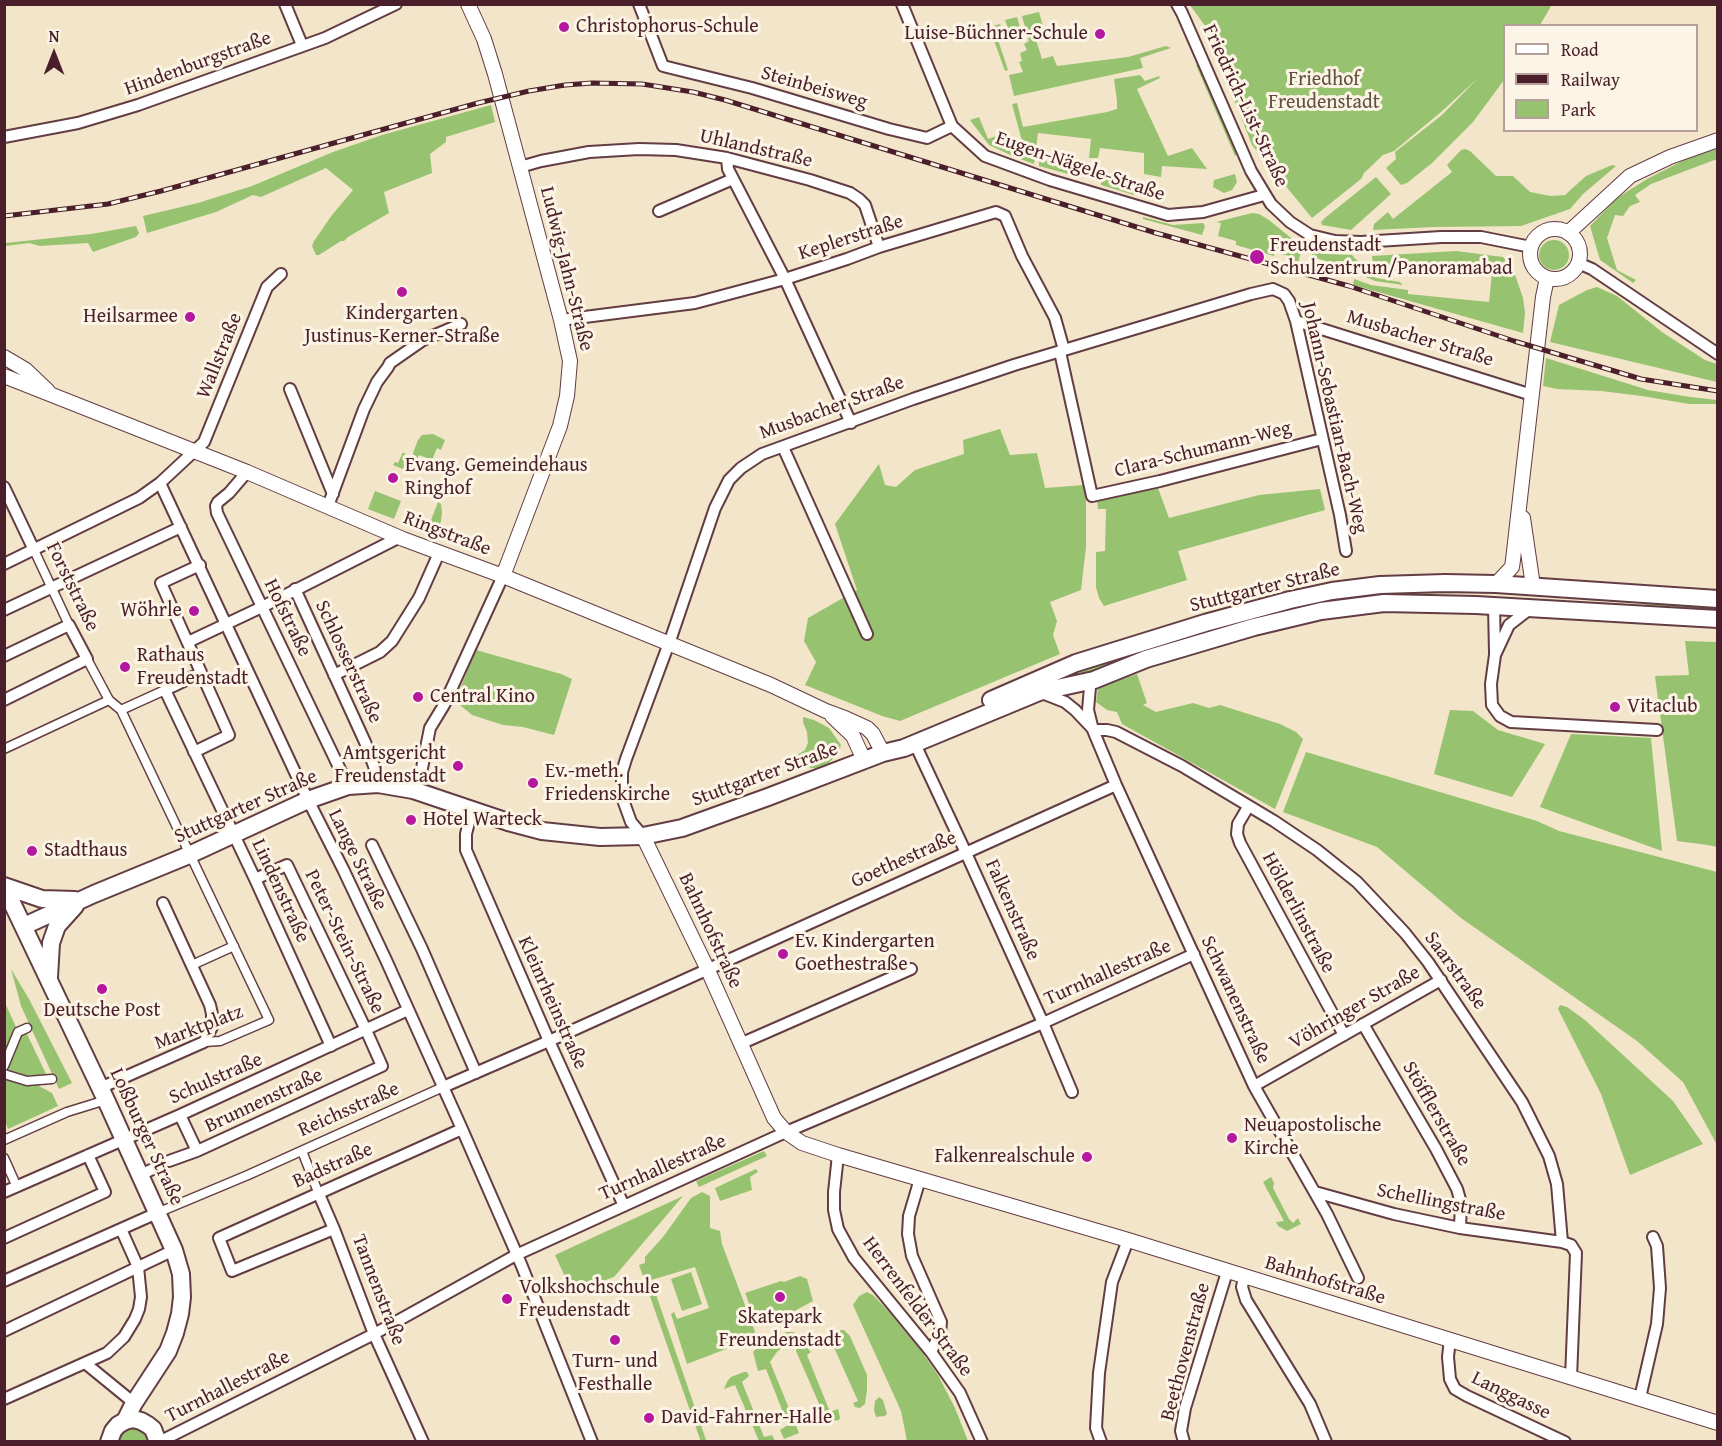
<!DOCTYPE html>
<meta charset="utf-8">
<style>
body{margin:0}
#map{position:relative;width:1722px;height:1446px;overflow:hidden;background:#f2e5c9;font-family:"Gentium Book Plus",serif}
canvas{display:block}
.frame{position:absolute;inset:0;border:6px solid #4a1f2b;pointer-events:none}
.legend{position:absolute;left:1503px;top:24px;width:195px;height:108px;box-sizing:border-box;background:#fcf5e5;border:2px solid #b59f9b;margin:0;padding:8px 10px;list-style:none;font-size:18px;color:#4a1f2b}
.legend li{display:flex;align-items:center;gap:12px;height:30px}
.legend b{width:30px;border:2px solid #b59f9b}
.north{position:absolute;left:24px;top:24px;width:60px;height:60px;-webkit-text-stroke:4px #fcf5e5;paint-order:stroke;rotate:0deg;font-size:16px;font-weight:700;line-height:24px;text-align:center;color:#4a1f2b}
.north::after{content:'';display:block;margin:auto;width:21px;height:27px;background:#4a1f2b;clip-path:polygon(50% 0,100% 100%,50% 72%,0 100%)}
</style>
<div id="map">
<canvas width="1722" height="1446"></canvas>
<div class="frame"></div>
<ul class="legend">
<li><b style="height:8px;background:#fff"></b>Road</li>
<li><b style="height:8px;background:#4a1f2b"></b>Railway</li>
<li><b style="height:16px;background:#97c370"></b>Park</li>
</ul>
<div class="north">N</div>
</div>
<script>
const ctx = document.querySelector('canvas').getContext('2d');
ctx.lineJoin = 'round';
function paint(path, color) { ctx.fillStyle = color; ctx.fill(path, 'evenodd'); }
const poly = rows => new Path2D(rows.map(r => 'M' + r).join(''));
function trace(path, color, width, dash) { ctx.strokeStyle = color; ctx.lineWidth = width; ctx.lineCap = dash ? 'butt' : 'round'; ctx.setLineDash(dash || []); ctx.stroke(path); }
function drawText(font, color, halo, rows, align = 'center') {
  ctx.font = font + ' "Gentium Book Plus",serif'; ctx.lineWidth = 6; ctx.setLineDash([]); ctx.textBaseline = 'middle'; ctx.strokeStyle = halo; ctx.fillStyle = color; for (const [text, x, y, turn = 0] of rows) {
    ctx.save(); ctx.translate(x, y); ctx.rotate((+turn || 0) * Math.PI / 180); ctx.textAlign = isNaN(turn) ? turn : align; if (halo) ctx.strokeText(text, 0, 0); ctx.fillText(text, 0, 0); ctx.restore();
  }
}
paint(poly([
 [1190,5,1551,5,1550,8,1540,25,1504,26,1504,80,1473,122,1432,163,1407,183,1401,185,1386,168,1396,159,1395,152,1442,115,1478,78,1441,112,1394,151,1383,155,1364,173,1361,179,1312,218,1252,145,1205,26],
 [1039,12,1046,37,1036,40,1042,59,1053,56,1057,66,1128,57,1166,46,1171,48,1140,58,1143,68,1014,96,1009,75,1023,72,1019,62,1022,61,1020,53,1027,50,1024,44,1029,41,1022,16],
 [1017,17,1021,31,1014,39,1012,39,1005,20],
 [1000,24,1003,33,997,37,1008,70,1005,71,991,32,971,37,970,33],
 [1200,64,1237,154,1235,156,1196,65],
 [1140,75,1145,81,1159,76,1160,78,1137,89,1168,156,1192,148,1207,169,1162,166,1161,177,1144,174,1144,153,1100,148,1098,158,1089,158,1091,139,1038,133,1034,164,1015,157,989,145,970,120,979,117,988,139,996,136,1000,147,1012,144,1022,141,1012,104,1017,103,1023,127,1107,112,1117,109,1117,101,1114,79],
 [491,105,495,122,446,137,446,142,430,154,432,173,384,192,389,213,348,237,344,241,341,241,319,255,316,255,312,246,314,241,332,215,353,190,326,168,261,197,253,195,216,212,147,233,143,216,198,203,252,186,333,152,382,135],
 [1465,149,1470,151,1496,176,1513,176,1530,192,1551,196,1565,195,1586,176,1612,165,1616,166,1583,194,1570,209,1521,226,1433,227,1373,230,1374,224,1388,212,1393,219,1452,172,1447,165,1461,150],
 [1717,149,1717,159,1651,184,1635,195,1640,202,1630,206,1623,216,1615,215,1607,238,1617,270,1636,280,1633,283,1600,260,1590,226,1617,198,1647,179,1692,156],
 [1039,160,1075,164,1072,175,1039,166],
 [1235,174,1237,182,1232,190,1224,193,1213,187,1214,180],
 [1101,175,1138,180,1134,195,1101,185],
 [1376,177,1391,194,1351,230,1322,225,1321,222,1326,217],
 [1252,213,1259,214,1269,220,1302,247,1298,263,1288,260,1289,256,1275,252,1274,256,1236,245,1236,241,1218,236,1221,223,1216,222],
 [1143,217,1173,225,1203,223,1205,226,1202,235,1143,219],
 [136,226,139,233,136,237,93,252,88,243,40,246,29,243,5,246,5,243,91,234],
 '1539 255a15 15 0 1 1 30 0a15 15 0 1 1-30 0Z',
 [1310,250,1328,254,1352,255,1370,275,1376,278,1400,282,1403,285,1375,281,1357,273,1357,271,1313,257],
 [1456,251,1503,257,1512,266,1523,298,1525,313,1523,333,1353,285,1354,279,1371,285,1408,290,1408,294,1489,302,1492,273,1411,264,1410,272,1386,270,1378,267,1373,263,1372,256],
 [1597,287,1617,296,1662,332,1705,360,1717,364,1717,382,1550,342,1559,305,1587,290],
 [1546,358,1648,390,1690,397,1717,400,1717,404,1689,404,1642,396,1601,391,1557,389,1543,386],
 [1000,429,1010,455,1037,453,1045,488,1084,485,1086,501,1086,547,1081,590,1050,602,1057,621,1053,635,1060,654,900,721,882,716,805,685,816,662,804,641,808,618,857,590,835,524,879,464,885,485,896,487,915,470,964,454,963,440],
 [433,434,445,440,441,450,437,448,432,460,419,455,416,461,413,453,418,440,422,435],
 [403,452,405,454,406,464,413,468,412,473,393,465,395,462,398,463],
 [1158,488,1169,518,1259,495,1320,489,1325,510,1178,551,1187,580,1104,606,1099,598,1096,587,1096,552,1105,551,1106,509,1098,509,1097,500],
 [375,491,401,501,394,519,368,509],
 [438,502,441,504,442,513,441,521,434,538,425,536],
 [1405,592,1475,592,1475,593,1392,594,1351,597,1303,608,1170,646,1168,642,1279,610,1351,596],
 [1556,600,1642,605,1664,602,1717,605,1717,611],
 [1685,641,1717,642,1717,847,1708,845,1677,841,1655,676,1689,675],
 [1162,644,1162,647,1080,675,1081,669],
 [476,650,561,674,572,679,554,735,523,727,503,725,472,715,460,705,456,699],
 [1137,674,1147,703,1143,705,1156,712,1193,703,1209,708,1220,705,1280,724,1296,732,1303,739,1275,809,1122,724,1117,712,1107,710,1096,702,1098,689,1108,684],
 [1450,710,1473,711,1498,730,1545,744,1512,797,1434,774],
 [803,717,814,720,829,728,841,745,839,752,829,763,817,768,811,768,794,760,794,757,805,750,808,743,807,732,803,722],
 [1571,734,1651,738,1662,851,1540,807],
 [1306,752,1537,821,1559,831,1717,872,1717,1145,1683,1082,1637,1041,1461,918,1377,847,1283,812],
 [11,969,29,999,72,1083,59,1089,21,1006],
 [5,1003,17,1029,5,1060],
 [1560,1005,1567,1007,1585,1020,1673,1101,1703,1144,1630,1175,1601,1094,1558,1009],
 [26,1032,47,1076,32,1078,5,1072,20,1035],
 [5,1076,20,1082,37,1085,52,1093,58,1106,8,1129,5,1121],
 [764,1151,767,1156,699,1187,696,1181],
 [756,1169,758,1172,750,1177,752,1190,720,1201,715,1188],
 [1271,1177,1274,1183,1273,1188,1289,1219,1293,1223,1298,1218,1301,1224,1287,1231,1278,1226,1276,1222,1284,1221,1263,1182],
 [702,1192,710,1196,710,1228,720,1231,722,1244,757,1337,687,1364,671,1314,674,1312,677,1319,709,1308,695,1267,651,1280,706,1440,701,1442,639,1265,645,1263,645,1257,663,1237,691,1198],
 [683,1196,614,1277,572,1292,555,1255],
 [691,1272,702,1304,682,1311,671,1279],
 [800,1276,807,1279,813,1301,787,1315,756,1322,745,1293,781,1281,784,1282],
 [867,1292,873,1295,889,1312,922,1352,938,1375,955,1408,968,1441,907,1441,901,1411,853,1305,859,1296],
 [838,1330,844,1330,850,1336,867,1375,867,1390,865,1404,860,1408,855,1407,853,1403,858,1401,832,1343,826,1346,827,1338,829,1335],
 [788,1332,794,1332,795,1336,777,1352,770,1362,799,1433,784,1439,780,1430,788,1425,766,1369,758,1371,753,1352,766,1340,775,1335],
 [804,1344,811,1352,807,1355,830,1412,838,1409,840,1418,839,1420,827,1422,796,1351,796,1347],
 [744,1372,747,1372,749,1376,742,1382,764,1437,772,1435,775,1441,759,1441,735,1385,724,1389,728,1380,731,1377],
 [879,1397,883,1400,887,1414,885,1416,876,1417,874,1410,875,1401],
 [129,1427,144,1430,150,1441,117,1442,121,1432]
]), '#97c370');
trace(poly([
 [153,1169,169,1161]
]), '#d0bda9', 10, [10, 5]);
const pedestrian = poly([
 [34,550,69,625],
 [87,659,109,700,121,710,269,1020,220,1041,204,1042],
 [121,710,165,690],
 [4,749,109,700],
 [192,965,234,946],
 [4,1066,18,1032,27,1028],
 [4,1074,27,1081,52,1079],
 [4,1140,67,1112,106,1100],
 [302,1151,318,1192],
 [4,1158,17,1187],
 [157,1213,248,1175,443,1087]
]);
const minor = poly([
 [285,4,302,45],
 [639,4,663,66,752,88,889,129,927,138,952,126],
 [902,4,952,126,985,156,1050,180,1168,215,1203,212,1264,195],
 [1177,4,1182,13,1251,171,1271,204,1290,222,1310,235,1335,241,1361,242,1441,237,1481,237,1531,247],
 [4,137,78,123,138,105,325,38,396,4],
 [727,158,728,169,785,279,851,423],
 [520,167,541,161,589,152,639,149,676,150,727,158,810,180,850,193,859,199,865,205,879,247],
 [659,211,733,179],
 [1578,263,1592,269,1718,354],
 [561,320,695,303,785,279,847,259,879,247,996,212,1005,216,1022,256,1055,318,1064,350],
 [1296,321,1532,395],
 [1060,352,1092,496,1160,481,1322,439],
 [290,389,333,494],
 [783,447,867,634],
 [247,472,229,493,218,502,216,506,217,513,348,786],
 [160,483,308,800,343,869,386,960,462,1129,521,1264,592,1442],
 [4,487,34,550],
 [328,506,364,409,377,382,388,367,390,363,423,340,461,324],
 [4,564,139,498,160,483,204,442,267,287,281,274],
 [295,589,365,742,374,766,378,784],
 [1494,606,1495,653],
 [1531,608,1509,625,1495,655,1491,684,1492,705,1500,716,1511,722,1657,730],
 [4,610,181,527],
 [188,642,262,607,400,537],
 [4,656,69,625,87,659,4,700],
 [201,673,165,690,255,879,331,1046],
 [334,675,380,652,392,641,419,598,439,553],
 [1094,680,1090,687,1088,710,1093,730,1116,785,1254,1086,1327,1214,1358,1278],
 [1042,693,1065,702,1075,710,1092,728],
 [1093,730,1107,730,1116,732,1182,766,1274,821,1317,850,1357,882,1405,933,1428,962,1522,1102,1549,1156,1557,1184,1562,1242,1571,1245,1576,1253,1571,1378],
 [915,744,966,853,1043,1023,1072,1092],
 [194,752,229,735,161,583,200,565],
 [413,790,420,778,430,728,444,705,503,576],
 [1248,807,1238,824,1237,834,1240,843,1344,1035],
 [472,810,466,834,466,850,549,1041,624,1206],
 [643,836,631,822,622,797,622,772,626,759,672,635,715,508,729,480,741,468,762,454,913,399,1014,365,1251,294,1273,289,1284,294,1289,301,1296,321,1340,515,1346,551],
 [372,845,422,949,476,1073],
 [1363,1024,1436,1149,1457,1189,1461,1203,1460,1228],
 [740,1044,911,969],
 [1254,1086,1441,980],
 [443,1087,549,1041,1116,785],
 [100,1088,204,1042,212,1027,212,1014,210,1005,163,903],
 [180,1115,197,1151,382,1066,366,1030,287,865,255,879],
 [838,1155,834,1192,834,1210,838,1229,854,1258,931,1352,960,1393,982,1442],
 [169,1161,197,1151],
 [140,1175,153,1169],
 [920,1179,909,1216,908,1234,912,1256,941,1322,940,1333,931,1352],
 [4,1192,180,1115,408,1010],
 [318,1192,334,1229,374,1334,423,1442],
 [1315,1192,1394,1214,1460,1228,1562,1242],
 [334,1229,232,1271,219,1238,462,1129],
 [4,1238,105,1192,88,1155],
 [1244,1277,1242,1287,1246,1300,1310,1404,1326,1442],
 [4,1281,157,1213],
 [4,1331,174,1250],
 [1450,1339,1448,1357,1450,1379,1455,1389,1467,1396,1565,1442],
 [85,1363,134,1403],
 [1640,1398,1657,1324,1660,1288,1657,1246,1653,1237],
 [4,1399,107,1353,124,1337,135,1319,139,1309,141,1297,138,1267,121,1229],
 [159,1442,374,1334,516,1255,786,1132,1043,1023,1194,954],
 [1101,1442,1096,1428,1099,1373,1112,1282,1128,1240],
 [1184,1442,1181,1431,1185,1408,1227,1272]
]);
const tertiary = poly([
 [468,4,484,39,495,74,561,320,570,361,567,396,560,426,503,576],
 '1530 254a25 25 0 1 1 50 0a25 25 0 1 1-50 0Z',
 [1568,233,1630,176,1670,157,1718,140],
 [4,357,26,370,48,391],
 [4,376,247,472,403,539,503,576,771,685,826,711,845,718,867,728,873,734,883,753],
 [1523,518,1533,586],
 [1496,584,1512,567,1513,560,1543,297,1547,278],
 [832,716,853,736,864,760],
 [643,836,707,968,774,1118,786,1132,802,1143,838,1155,1128,1240,1718,1423]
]);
const primary = poly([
 [991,700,1076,663,1205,623,1290,600,1332,591,1380,585,1445,583,1496,584,1718,599],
 [4,886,106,1100,174,1250,181,1274,182,1297,180,1314,175,1333,168,1351,134,1403,125,1421],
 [4,886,42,899,75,900],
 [24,926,94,894,189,855,308,800,348,786,378,784,413,790,508,822,542,831,600,837,643,836,682,828,768,797,883,753,904,748,1039,692,1094,680,1146,659,1254,627,1321,611,1384,603,1476,605,1718,619],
 [49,977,51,943,57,926,75,906],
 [109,1442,113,1431,118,1425,125,1421,133,1419,141,1421,148,1425,153,1429,158,1442]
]);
trace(pedestrian, '#633d43', 11);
trace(minor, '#633d43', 14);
trace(tertiary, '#633d43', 16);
trace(primary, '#633d43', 20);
trace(pedestrian, '#fff', 8);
trace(minor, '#fff', 10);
trace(tertiary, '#fff', 14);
trace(primary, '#fff', 16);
const rail = poly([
 [4,216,108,204,161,191,478,103,529,91,565,85,592,83,642,84,693,92,725,100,1156,233,1349,286,1514,341,1641,379,1718,391]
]);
trace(rail, '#4a1f2b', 5);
trace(rail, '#fcf5e5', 3, [9]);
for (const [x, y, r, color] of [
 [564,27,6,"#b5179e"],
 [1100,34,6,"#b5179e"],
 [1257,257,8,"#b5179e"],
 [402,292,6,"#b5179e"],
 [190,317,6,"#b5179e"],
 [393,478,6,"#b5179e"],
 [194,611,6,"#b5179e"],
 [125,667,6,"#b5179e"],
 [418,697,6,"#b5179e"],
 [1615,707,6,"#b5179e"],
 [458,766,6,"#b5179e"],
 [533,783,6,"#b5179e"],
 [411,820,6,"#b5179e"],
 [32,851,6,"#b5179e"],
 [783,954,6,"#b5179e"],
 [102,989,6,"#b5179e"],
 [1232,1138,6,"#b5179e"],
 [1087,1157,6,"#b5179e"],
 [780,1297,6,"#b5179e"],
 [507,1299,6,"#b5179e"],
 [615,1340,6,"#b5179e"],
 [649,1418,6,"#b5179e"]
]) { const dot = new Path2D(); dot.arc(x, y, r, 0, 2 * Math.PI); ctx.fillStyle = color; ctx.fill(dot); trace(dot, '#fcf5e5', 2); }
drawText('20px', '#4a1f2b', '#fcf5e5', [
 ["Christophorus-Schule",576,27],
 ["Luise-Büchner-Schule",1088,34,"right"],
 ["Freudenstadt",1270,246],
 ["Schulzentrum/Panoramabad",1270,269],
 ["Kindergarten",402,314,"center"],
 ["Justinus-Kerner-Straße",402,337,"center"],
 ["Heilsarmee",178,317,"right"],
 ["Evang. Gemeindehaus",405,466],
 ["Ringhof",405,489],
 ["Wöhrle",182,611,"right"],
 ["Rathaus",137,656],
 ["Freudenstadt",137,679],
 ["Central Kino",430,697],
 ["Vitaclub",1627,707],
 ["Amtsgericht",446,754,"right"],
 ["Freudenstadt",446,777,"right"],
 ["Ev.-meth.",545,772],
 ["Friedenskirche",545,795],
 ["Hotel Warteck",423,820],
 ["Stadthaus",44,851],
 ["Ev. Kindergarten",795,942],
 ["Goethestraße",795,965],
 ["Deutsche Post",102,1011,"center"],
 ["Neuapostolische",1244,1126],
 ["Kirche",1244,1149],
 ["Falkenrealschule",1075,1157,"right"],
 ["Volkshochschule",519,1288],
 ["Freudenstadt",519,1311],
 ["Skatepark",780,1318,"center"],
 ["Freundenstadt",780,1341,"center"],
 ["Turn- und",615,1362,"center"],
 ["Festhalle",615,1385,"center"],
 ["David-Fahrner-Halle",661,1418]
], 'left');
drawText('20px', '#4a1f2b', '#fcf5e5', [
 ["Hindenburgstraße",198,64,-20],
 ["Steinbeisweg",814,88,16],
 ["Friedrich-List-Straße",1245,106,65],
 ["Uhlandstraße",756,149,13],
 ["Eugen-Nägele-Straße",1080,167,19],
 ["Keplerstraße",851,238,-18],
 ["Ludwig-Jahn-Straße",566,269,76],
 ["Musbacher Straße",1420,339,17],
 ["Wallstraße",220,356,-68],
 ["Musbacher Straße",832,408,-20],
 ["Johann-Sebastian-Bach-Weg",1334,418,77],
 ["Clara-Schumann-Weg",1203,450,-14],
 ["Ringstraße",447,534,21],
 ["Forststraße",72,587,64],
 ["Stuttgarter Straße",1265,588,-14],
 ["Hofstraße",287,618,64],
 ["Schlosserstraße",348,662,65],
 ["Stuttgarter Straße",765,775,-20],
 ["Stuttgarter Straße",246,807,-24],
 ["Lange Straße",357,860,64],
 ["Goethestraße",904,860,-24],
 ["Lindenstraße",280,891,65],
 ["Falkenstraße",1012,910,66],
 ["Hölderlinstraße",1298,913,62],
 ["Bahnhofstraße",710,931,65],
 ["Peter-Stein-Straße",344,942,64],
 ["Saarstraße",1455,971,54],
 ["Turnhallestraße",1108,973,-24],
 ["Schwanenstraße",1235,1000,65],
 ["Kleinrheinstraße",552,1003,66],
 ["Vöhringer Straße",1355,1008,-30],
 ["Marktplatz",199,1028,-21],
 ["Schulstraße",216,1079,-24],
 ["Brunnenstraße",264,1101,-25],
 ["Reichsstraße",349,1110,-24],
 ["Stöfflerstraße",1436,1114,60],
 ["Loßburger Straße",146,1137,65],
 ["Badstraße",333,1166,-24],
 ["Turnhallestraße",663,1168,-24],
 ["Schellingstraße",1441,1203,11],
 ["Bahnhofstraße",1325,1281,17],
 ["Tannenstraße",378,1290,69],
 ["Herrenfelder Straße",917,1307,53],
 ["Beethovenstraße",1186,1352,-75],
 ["Turnhallestraße",228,1387,-27],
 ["Langgasse",1511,1396,26]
]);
drawText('20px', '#615040', '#fcf5e5', [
 ["Friedhof",1324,80],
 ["Freudenstadt",1324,103]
]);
</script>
